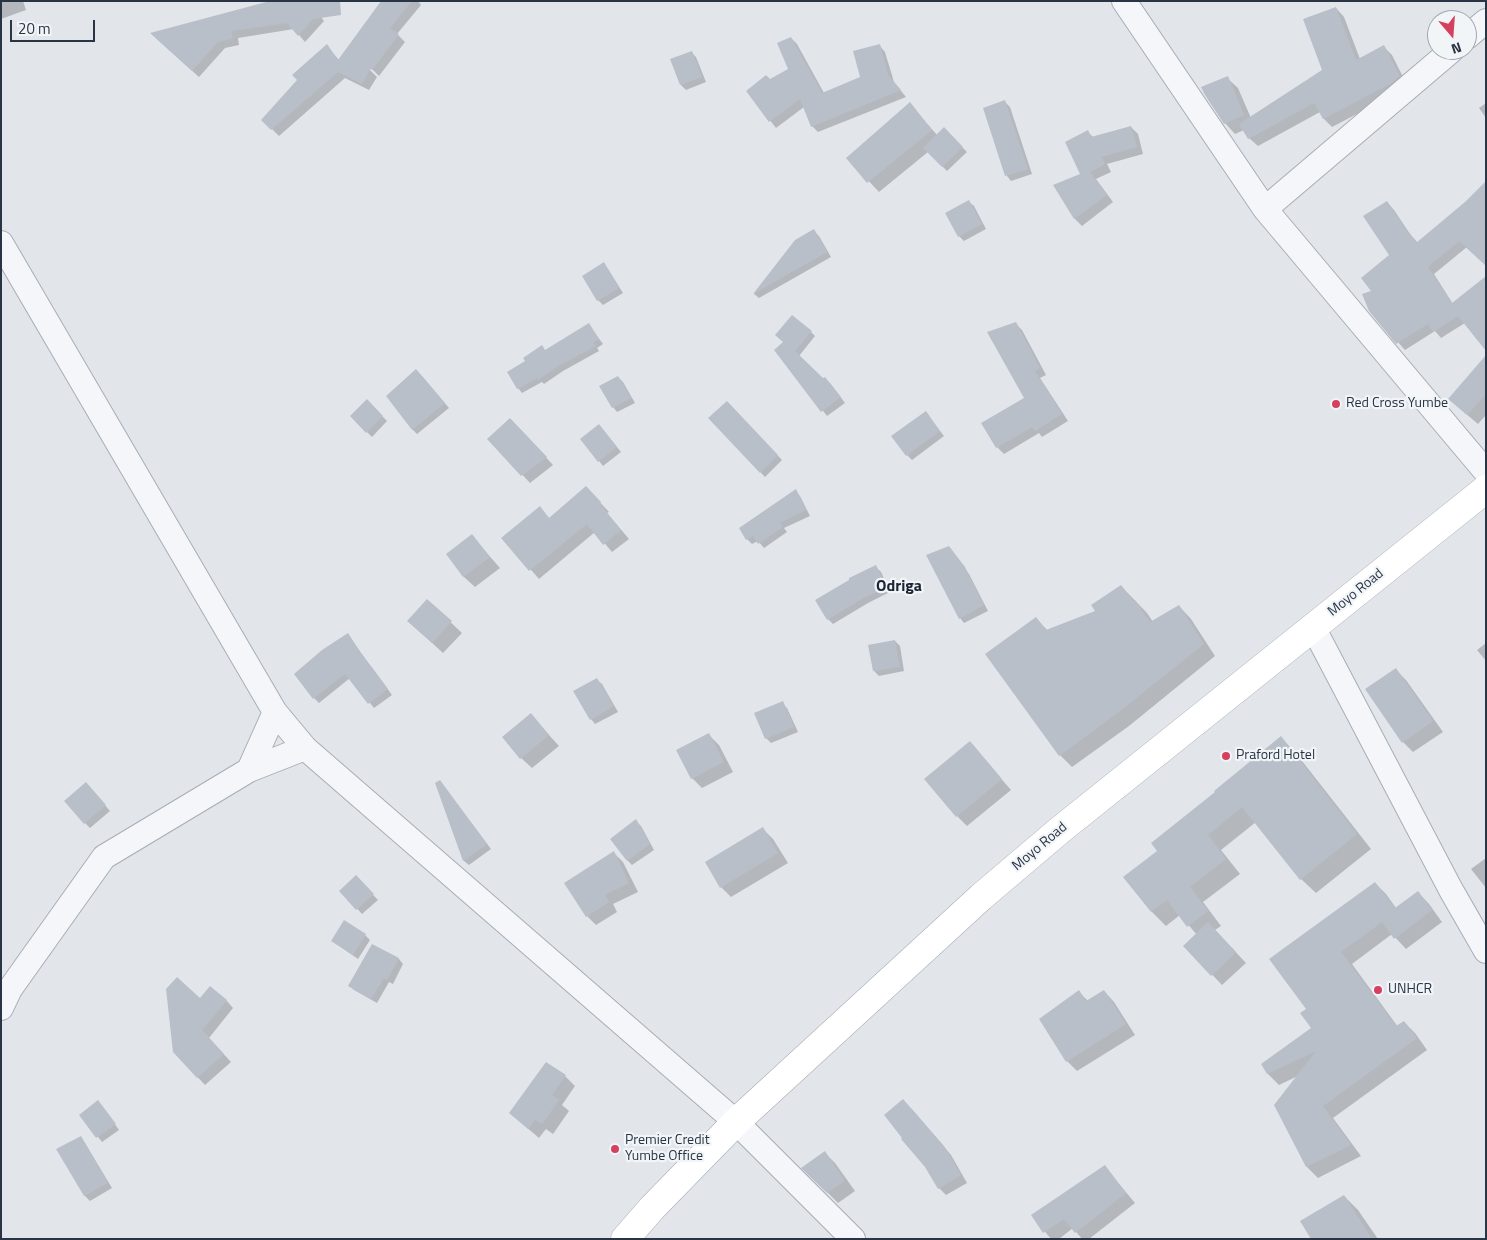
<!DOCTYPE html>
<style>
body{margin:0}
#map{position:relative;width:1487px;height:1240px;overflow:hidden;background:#e2e6eb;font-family:"Titillium Web",sans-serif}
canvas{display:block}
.frame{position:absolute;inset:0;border:2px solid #293444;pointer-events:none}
.north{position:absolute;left:1427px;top:10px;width:50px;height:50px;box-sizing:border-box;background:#f2f5f8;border:1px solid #a2a8b0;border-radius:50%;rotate:162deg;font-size:14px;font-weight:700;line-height:20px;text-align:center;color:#293444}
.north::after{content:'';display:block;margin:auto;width:18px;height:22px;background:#d6405f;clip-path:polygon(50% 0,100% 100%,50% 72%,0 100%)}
.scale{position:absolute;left:10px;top:20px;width:85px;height:22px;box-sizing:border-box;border:2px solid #293444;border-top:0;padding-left:6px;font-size:15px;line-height:18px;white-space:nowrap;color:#293444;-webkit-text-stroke:4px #f2f5f8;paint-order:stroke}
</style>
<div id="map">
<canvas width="1487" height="1240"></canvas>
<div class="frame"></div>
<div class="north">N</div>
<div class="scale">20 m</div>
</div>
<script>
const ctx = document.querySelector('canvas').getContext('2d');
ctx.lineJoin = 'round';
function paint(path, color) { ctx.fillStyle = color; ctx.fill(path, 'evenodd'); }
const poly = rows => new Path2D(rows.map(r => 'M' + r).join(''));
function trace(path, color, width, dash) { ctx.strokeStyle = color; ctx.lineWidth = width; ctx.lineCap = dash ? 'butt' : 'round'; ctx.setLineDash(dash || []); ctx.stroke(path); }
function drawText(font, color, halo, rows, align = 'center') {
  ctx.font = font + ' "Titillium Web",sans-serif'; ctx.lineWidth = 4.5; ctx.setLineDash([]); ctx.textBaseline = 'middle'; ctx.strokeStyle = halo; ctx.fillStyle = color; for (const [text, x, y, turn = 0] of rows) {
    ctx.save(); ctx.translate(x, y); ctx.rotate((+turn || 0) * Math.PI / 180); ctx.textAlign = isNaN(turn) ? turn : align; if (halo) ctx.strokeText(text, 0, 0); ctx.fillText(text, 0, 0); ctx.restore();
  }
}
paint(poly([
 [1,1,23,1,26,10,1,19],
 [383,1,418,1,421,5,397,34,405,42,379,76,368,65,366,66,377,77,369,90,345,78,279,136,263,120,327,46,339,60],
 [312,5,324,21,305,42,294,29,238,38,239,45,225,48,199,77,158,40],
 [1336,8,1344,17,1360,59,1384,47,1392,55,1407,85,1399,92,1332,127,1324,119,1320,112,1258,146,1249,138,1244,130,1235,134,1225,123,1227,78,1238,88,1251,118,1324,70],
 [791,38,797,44,824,93,862,78,879,45,885,52,894,82,906,97,818,132,812,126,804,107,776,128,747,91,789,70],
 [691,52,696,57,706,82,686,90,681,85,671,60],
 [1005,102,1010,107,1032,174,1011,181,1007,176,985,108],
 [1486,103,1486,118,1479,108],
 [910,104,937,135,944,129,967,152,947,171,928,152,879,192,847,158],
 [1131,127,1138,134,1143,154,1107,164,1111,172,1096,179,1113,202,1082,226,1075,219,1055,186,1082,175,1088,132,1094,138],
 [969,202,974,206,986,229,964,241,959,236],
 [1387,202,1394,210,1410,234,1418,243,1465,203,1467,247,1434,274,1465,323,1441,338,1435,331,1405,350,1370,311,1373,291,1390,255],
 [814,231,819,236,831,257,759,298,754,294,796,241],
 [603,264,608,269,623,293,603,305,598,300],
 [1015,323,1022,330,1046,375,1040,378,1068,421,1042,437,1039,433,1004,454,997,447,983,424,1026,399],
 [589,325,603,344,597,348,599,351,563,371,544,384,542,382,522,393,518,388,527,362],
 [811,332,815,336,799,356,823,380,830,383,845,403,827,416,776,350],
 [1486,358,1486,415,1478,424,1459,408],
 [421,375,449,408,417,434,412,429],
 [618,377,623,382,635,403,617,412,613,407],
 [367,401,387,421,372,437,351,416],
 [727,403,782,460,765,477,710,418],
 [926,413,944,436,912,460,907,455],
 [518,427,553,465,530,483,489,439],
 [604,431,621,452,603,466,599,461],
 [795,491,800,496,810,516,784,528,787,532,764,548,758,541,752,544,747,539],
 [594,496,609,512,607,513,629,539,612,552,595,532,539,579,503,538,540,508,550,519],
 [472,536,500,568,475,587,464,577,448,555],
 [949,548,969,574,988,611,964,623,960,618],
 [876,567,881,572,890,592,868,603,833,624,828,619],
 [1121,586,1147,613,1153,622,1179,606,1191,619,1215,656,1129,726,1072,767,1060,755,1036,618,1048,631,1097,612],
 [427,600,462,633,443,653,419,631],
 [348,635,392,695,374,708,350,678,319,703,314,698],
 [895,641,900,646,904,671,879,676,874,671],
 [1486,643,1486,661,1477,650],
 [1396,670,1406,680,1443,732,1413,752,1403,742],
 [597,680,602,684,618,712,595,724,591,719],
 [782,703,787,708,798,732,771,743,766,738],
 [531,715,559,746,532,768,521,758],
 [709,735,719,745,733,772,702,788,692,778],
 [1281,738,1295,752,1371,849,1316,893,1301,879,1256,822,1221,850,1240,874,1203,902,1221,926,1215,930,1246,963,1222,985,1185,946,1197,935,1180,915,1166,926,1152,912,1124,878,1159,852],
 [970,743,1011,790,967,826,957,816],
 [440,781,491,849,469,865,464,861,436,783],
 [91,789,110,811,90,828,85,823],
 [636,821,641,826,654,850,632,865,627,860],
 [763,829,773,839,788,863,731,897,721,887],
 [614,853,623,862,638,892,613,904,617,912,596,925,587,916],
 [1486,858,1486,888,1471,869],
 [356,877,378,900,362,914,341,891],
 [1375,883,1386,894,1396,908,1418,892,1429,904,1442,922,1406,949,1392,934,1352,964,1398,1027,1404,1022,1415,1033,1427,1050,1333,1118,1361,1156,1318,1178,1307,1167,1275,1105,1298,1076,1279,1085,1268,1074,1262,1064,1313,1028,1308,1009],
 [365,935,370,940,358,959,332,941],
 [372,945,399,959,403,964,393,984,389,982,377,1003,354,990,349,985],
 [1104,991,1114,1002,1135,1035,1077,1071,1067,1061,1079,992,1088,1001],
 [200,1000,226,1000,233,1008,209,1038,231,1062,205,1085,174,1052],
 [565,1076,575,1086,562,1105,569,1111,553,1134,546,1129,539,1138,510,1113],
 [103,1107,119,1130,102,1142,81,1115],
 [911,1108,951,1155,967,1183,946,1195,939,1188],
 [80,1138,85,1143,112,1188,90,1201,85,1196,58,1149],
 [825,1153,835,1163,855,1191,838,1203,803,1168],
 [1105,1167,1135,1203,1089,1239,1082,1239,1073,1228,1059,1239,1051,1239,1032,1216],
 [1344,1196,1358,1210,1378,1239,1313,1239]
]), '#0003');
paint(poly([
 [270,1,340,1,341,15,313,19,298,36,287,23,231,31,233,38,218,42,192,71,150,33],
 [381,1,412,1,390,28,399,34,372,70,370,69,362,84,338,72,271,130,261,120,297,80,292,75,327,44,338,60],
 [1336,7,1356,60,1384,45,1400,76,1390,84,1323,119,1314,103,1248,139,1239,124,1322,70,1303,19],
 [791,37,822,93,860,77,853,51,880,44,888,75,901,90,811,127,800,99,769,122,746,91,766,75,770,79,788,69,777,43],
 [692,51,702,77,680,85,670,59],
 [1228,76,1244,115,1224,124,1205,95,1201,87],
 [1005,100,1028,169,1005,176,983,108],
 [910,102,932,130,867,183,846,158],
 [1131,126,1137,147,1101,157,1105,164,1090,172,1107,195,1074,219,1053,185,1080,174,1065,142,1088,130,1091,137],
 [944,127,963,147,942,167,923,148],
 [1486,181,1486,266,1459,241,1428,267,1452,303,1486,276,1486,351,1458,316,1433,332,1428,324,1396,344,1369,311,1362,294,1371,291,1361,278,1389,255,1363,216,1387,201,1408,233,1409,232,1416,243,1465,202],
 [969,200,982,224,958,237,945,213],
 [814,229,827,252,753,294,795,240],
 [604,262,619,288,597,301,582,276],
 [792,315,812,331,795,351,823,378,825,377,841,397,821,412,774,350,783,342,775,335],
 [1016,322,1040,368,1035,371,1062,414,1035,431,1032,427,996,448,981,423,1024,398,987,332],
 [589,323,599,339,593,343,596,346,558,366,538,380,537,378,517,389,507,372,525,361,523,358,542,345,545,350],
 [1486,355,1486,394,1467,415,1448,399],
 [416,369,445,403,412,430,386,396],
 [618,376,631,398,612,408,599,386],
 [367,399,383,416,366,433,350,416],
 [727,401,778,455,760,473,708,418],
 [926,411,940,431,906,456,891,436],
 [510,418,547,457,521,476,487,439],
 [599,424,617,447,598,462,580,439],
 [586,486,601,502,600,504,621,530,603,545,587,524,529,571,501,538,540,506,549,518],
 [796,489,806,510,780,523,783,527,758,544,753,536,746,540,739,528],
 [472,534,490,557,463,577,446,554],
 [949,546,965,567,984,605,959,619,926,555],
 [876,565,886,587,863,598,827,620,815,600,849,580,849,578],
 [1121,585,1133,601,1135,600,1150,622,1179,605,1204,644,1116,714,1059,756,985,654,1036,617,1046,630,1095,611,1091,605],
 [427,599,452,621,432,643,407,621],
 [348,633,370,667,371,666,388,689,368,704,345,674,313,699,294,674,322,650],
 [895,640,900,667,873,671,868,645],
 [1396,668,1433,721,1402,743,1365,689],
 [597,678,614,706,590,720,573,691],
 [783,701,794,727,765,739,754,713],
 [531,713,549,735,520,759,502,737],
 [709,733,724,762,691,779,676,750],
 [1281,736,1357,834,1300,880,1242,807,1208,835,1226,859,1190,887,1208,911,1187,927,1167,900,1151,912,1123,877,1157,851,1151,843,1215,792,1214,791],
 [970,741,1002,779,956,817,924,779],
 [440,780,487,844,463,861,435,783],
 [86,782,106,805,84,824,64,801],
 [636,819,650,844,627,861,610,839],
 [763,827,778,853,720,888,705,862],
 [614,851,629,883,605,895,609,902,586,917,564,883],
 [356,875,374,894,356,910,339,891],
 [1375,882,1395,908,1418,891,1432,910,1394,939,1382,922,1341,952,1396,1026,1404,1021,1417,1038,1323,1106,1351,1145,1306,1167,1274,1105,1316,1051,1267,1074,1261,1064,1311,1028,1300,1013,1306,1009,1269,959],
 [344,920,366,934,353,955,331,941],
 [1208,922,1236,952,1211,976,1183,946],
 [372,944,399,958,387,980,384,978,371,999,348,986],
 [177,977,200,998,210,986,227,1000,202,1030,224,1054,197,1078,173,1052,166,989],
 [1079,990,1086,1001,1104,990,1126,1024,1066,1062,1039,1019],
 [546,1062,566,1075,552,1095,559,1100,542,1124,535,1120,528,1129,509,1113],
 [903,1099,944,1146,961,1175,938,1189,925,1167,901,1139,902,1138,884,1115],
 [98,1100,116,1124,96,1138,79,1115],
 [81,1136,108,1183,84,1196,56,1149],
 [825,1151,845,1181,827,1193,801,1168],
 [1105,1165,1126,1193,1075,1233,1064,1219,1043,1233,1031,1215],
 [1344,1195,1372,1239,1311,1239,1300,1221]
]), '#b8bfc9');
const street = poly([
 [1124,1,1265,209,1486,472],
 [1467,37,1486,21],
 [1265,209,1452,50],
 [1,243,275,712,305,748,736,1122,853,1239],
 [1313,627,1451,890,1486,951],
 [249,770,275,712],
 [1,1008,10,989,104,857,249,770,305,748]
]);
const secondary = poly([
 [625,1239,652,1208,736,1122,981,897,1060,830,1486,489]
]);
trace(street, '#a7adb6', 26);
trace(secondary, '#a7adb6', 29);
trace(street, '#f5f6f9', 24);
trace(secondary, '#fff', 28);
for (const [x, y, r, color] of [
 [1336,404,5,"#d6405f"],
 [1226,756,5,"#d6405f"],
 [1378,990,5,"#d6405f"],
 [615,1149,5,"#d6405f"]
]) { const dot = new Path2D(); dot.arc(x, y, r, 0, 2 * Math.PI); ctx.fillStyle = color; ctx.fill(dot); trace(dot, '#f2f5f8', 2); }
drawText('14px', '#293444', '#f2f5f8', [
 ["Red Cross Yumbe",1346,404],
 ["Praford Hotel",1236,756],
 ["UNHCR",1388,990],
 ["Premier Credit",625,1141],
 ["Yumbe Office",625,1157]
], 'left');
drawText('14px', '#293444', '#f2f5f8', [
 ["Moyo Road",1356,593,-39],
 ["Moyo Road",1040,847,-40]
]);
drawText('bold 16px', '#1b2535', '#f2f5f8', [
 ["Odriga",899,587]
]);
</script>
